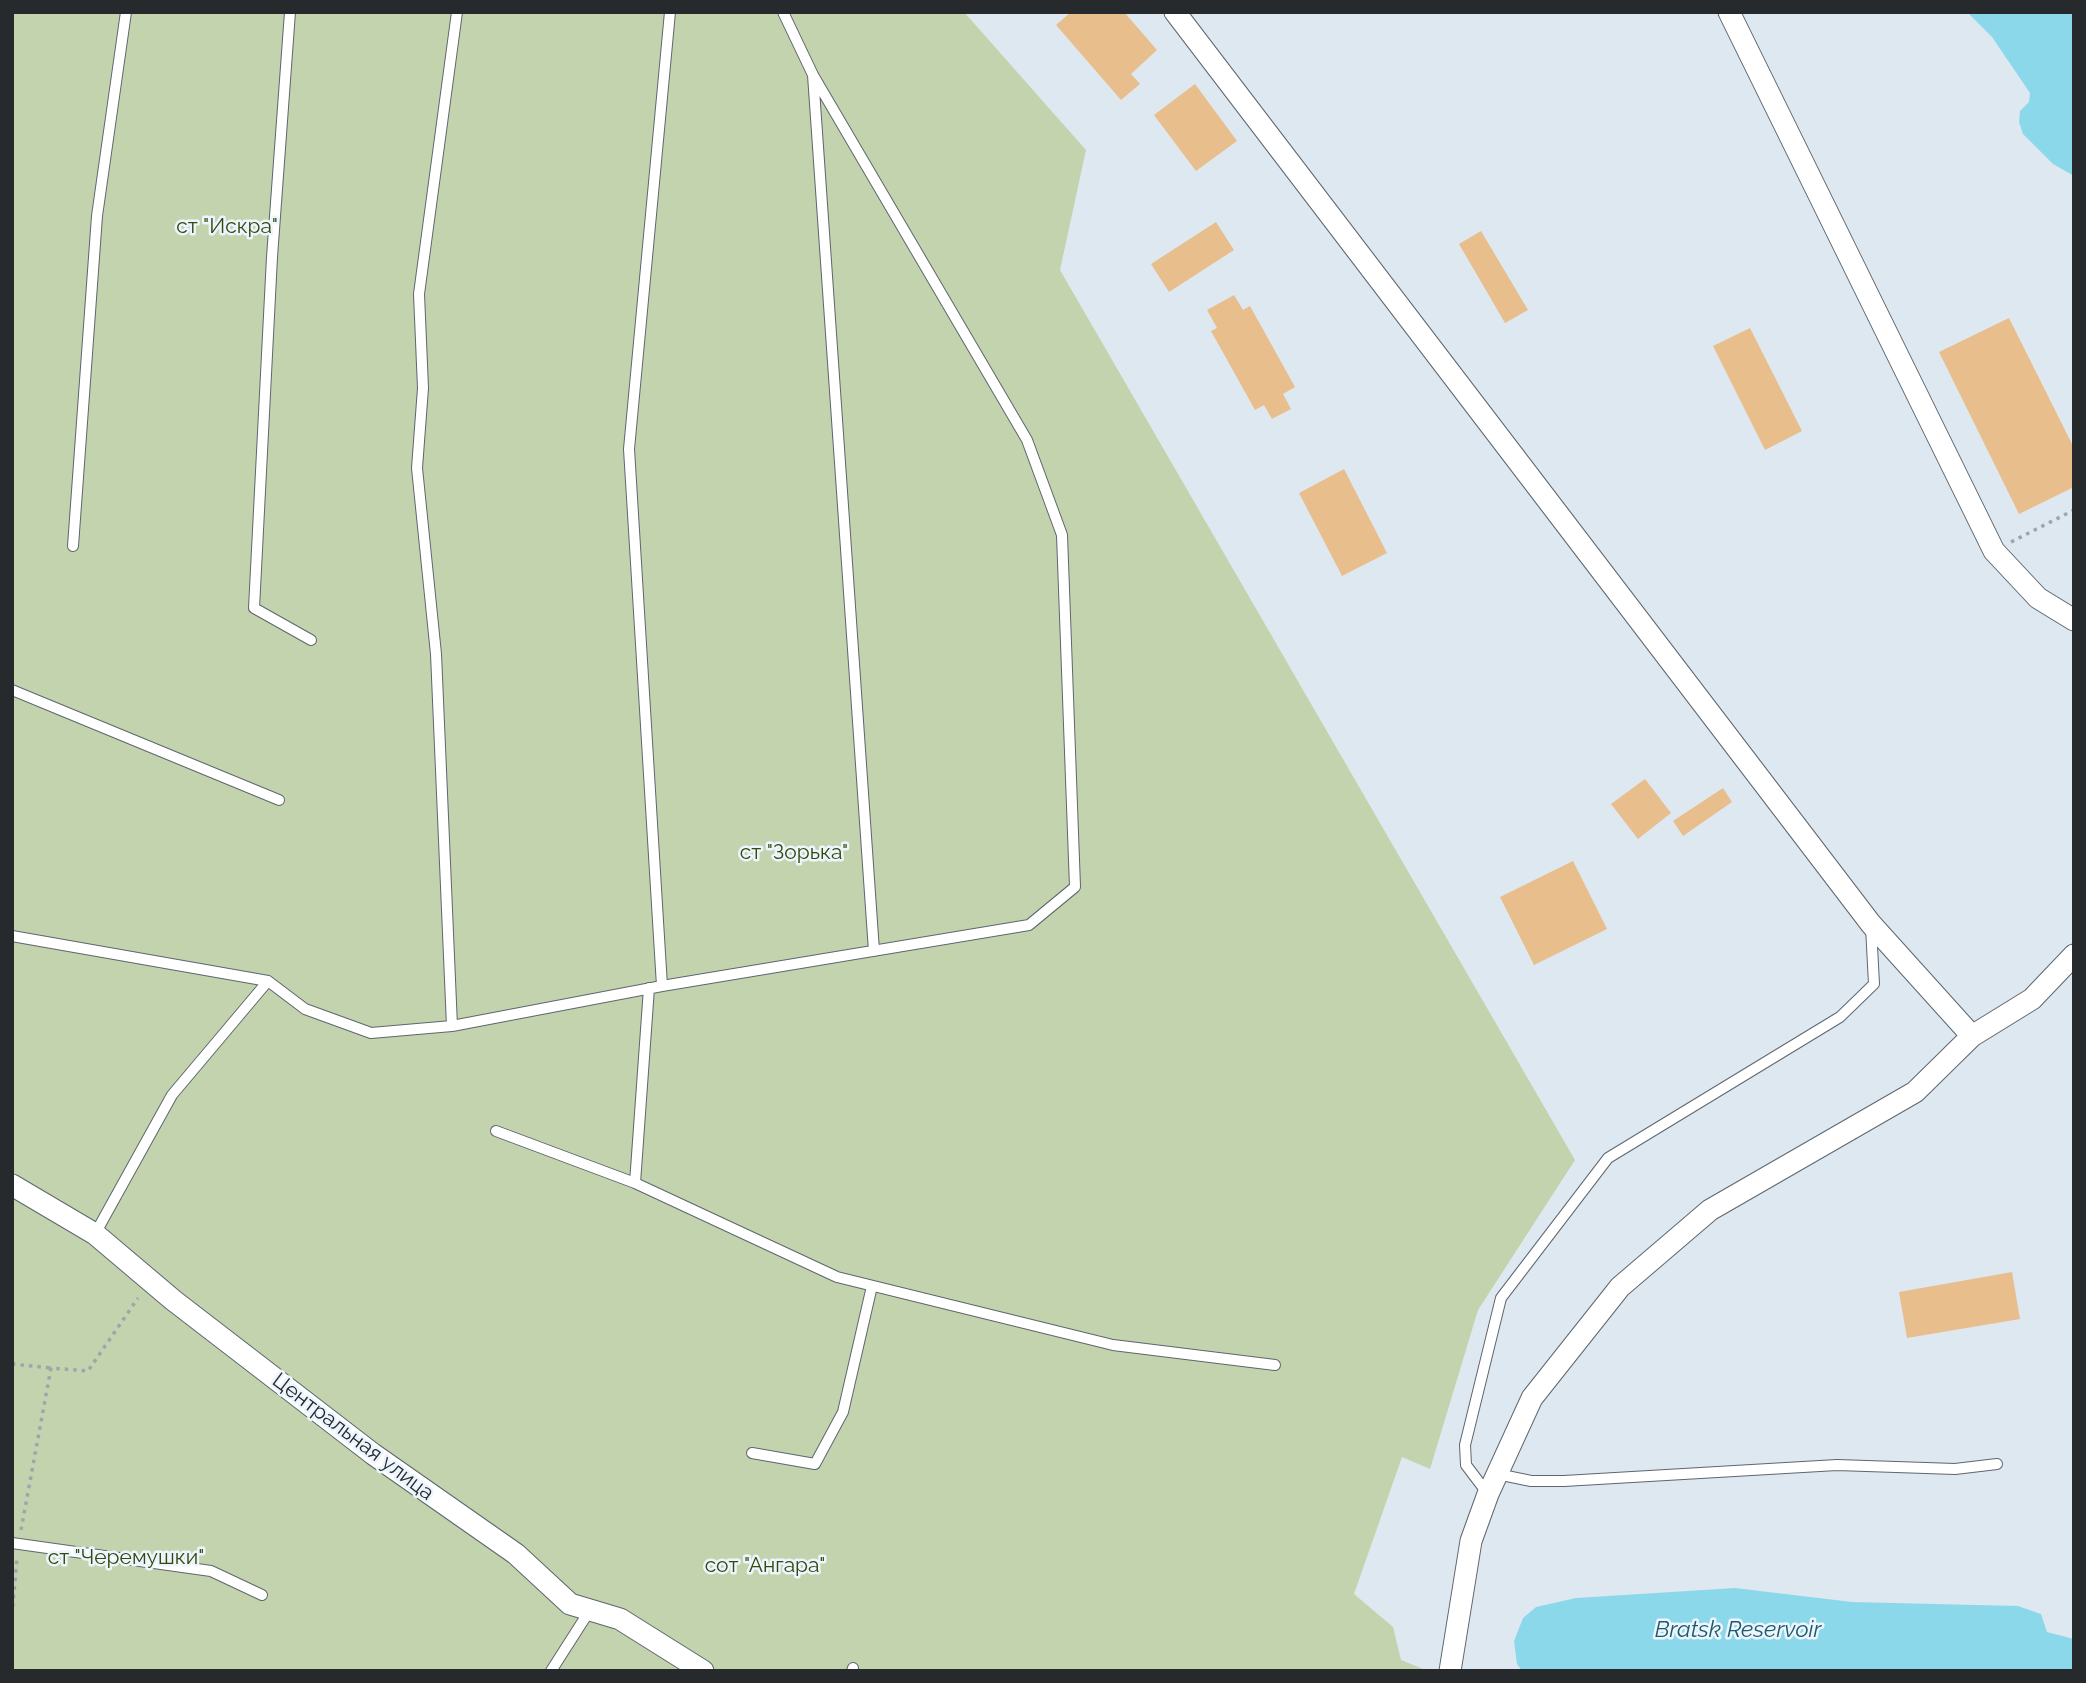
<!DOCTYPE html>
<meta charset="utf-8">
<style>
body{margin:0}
#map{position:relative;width:2086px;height:1683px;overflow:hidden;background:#dee8f0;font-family:Raleway,sans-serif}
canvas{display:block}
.frame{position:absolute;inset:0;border:14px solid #272a2d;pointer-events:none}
</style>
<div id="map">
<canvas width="2086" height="1683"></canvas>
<div class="frame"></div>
</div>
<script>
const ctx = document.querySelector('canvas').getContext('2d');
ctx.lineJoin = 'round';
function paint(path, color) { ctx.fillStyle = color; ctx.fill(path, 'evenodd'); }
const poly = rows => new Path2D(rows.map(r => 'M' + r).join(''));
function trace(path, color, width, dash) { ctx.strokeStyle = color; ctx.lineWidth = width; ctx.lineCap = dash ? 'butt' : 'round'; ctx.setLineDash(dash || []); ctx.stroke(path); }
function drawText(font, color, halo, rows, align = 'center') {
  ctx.font = font + ' Raleway,sans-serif'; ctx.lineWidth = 5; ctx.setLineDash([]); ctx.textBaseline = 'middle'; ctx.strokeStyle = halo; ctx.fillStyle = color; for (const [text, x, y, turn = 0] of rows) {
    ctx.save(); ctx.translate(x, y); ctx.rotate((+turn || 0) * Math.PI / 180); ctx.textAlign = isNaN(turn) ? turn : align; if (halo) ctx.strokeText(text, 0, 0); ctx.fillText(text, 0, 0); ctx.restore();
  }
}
paint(poly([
 [12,12,964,12,1086,150,1060,270,1575,1160,1478,1310,1430,1469,1402,1457,1354,1594,1393,1627,1401,1660,1428,1671,12,1671]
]), '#c3d3ad');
paint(poly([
 [1967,12,2074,12,2074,176,2053,164,2023,134,2019,122,2020,111,2029,102,2030,93,1992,37],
 [1735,1588,1852,1602,2018,1606,2041,1614,2047,1632,2074,1639,2074,1671,1522,1671,1517,1664,1514,1641,1523,1618,1536,1607,1576,1598]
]), '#8cd8eb');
paint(poly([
 [1071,12,1124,12,1157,50,1131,74,1140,84,1121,100,1056,25],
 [1195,84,1237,141,1196,171,1154,115],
 [1216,222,1234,250,1169,292,1151,264],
 [1481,231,1528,310,1505,323,1459,244],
 [1234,295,1243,310,1250,306,1295,387,1283,394,1291,409,1272,419,1264,405,1255,410,1211,331,1217,328,1207,310],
 [2009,318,2074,448,2074,487,2019,514,1939,352],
 [1750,328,1802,431,1765,450,1713,346],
 [1344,469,1387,553,1342,576,1299,493],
 [1645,779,1671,813,1638,839,1611,804],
 [1723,788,1732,802,1683,836,1673,821],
 [1573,861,1607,929,1534,965,1500,897],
 [2012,1272,2020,1319,1907,1338,1899,1292]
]), '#e8be8d');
const service = poly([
 [290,12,272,257,254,608,311,640],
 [783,12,813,75,874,951],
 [73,546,97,216,126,12],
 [12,690,279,800],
 [12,936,268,981,305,1009,371,1033,452,1026,662,986,1029,925,1075,887,1062,535,1027,440,813,75],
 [662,986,629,449,670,12],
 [649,988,635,1183,837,1277,1113,1345,1275,1365],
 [452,1026,436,654,417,468,423,388,419,294,457,12],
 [496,1131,635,1183],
 [95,1234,172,1095,268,981],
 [752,1453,815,1464,843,1412,872,1286],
 [1497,1474,1531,1481,1564,1481,1837,1465,1955,1469,1997,1464],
 [1488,1494,1466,1465,1465,1445,1501,1298,1608,1158,1840,1017,1874,984,1871,927],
 [12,1543,211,1571,262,1595],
 [551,1671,590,1610],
 [852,1671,853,1668]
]);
const minor = poly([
 [1175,12,1871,924,1972,1036],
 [1729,12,1994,551,2038,598,2074,620],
 [12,1185,95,1234,173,1300,373,1454,516,1554,570,1604,620,1619,703,1671],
 [1450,1671,1471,1541,1488,1494,1532,1398,1620,1287,1710,1210,1915,1092,1972,1036,2032,999,2074,955]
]);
trace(service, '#5e666e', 12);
trace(minor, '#5e666e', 23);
trace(poly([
 [2011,542,2074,510],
 [12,1364,51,1368],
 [21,1530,51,1368,88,1371,138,1298],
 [12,1615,17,1558]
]), '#9ea6ac', 3.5, [3.5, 5]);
trace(service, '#fff', 10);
trace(minor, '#fff', 21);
drawText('21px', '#354809', '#ecf5fe', [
 ["ст \"Искра\"",227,227],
 ["ст \"Зорька\"",794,853],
 ["ст \"Черемушки\"",126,1558],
 ["сот \"Ангара\"",765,1566]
]);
drawText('21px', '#272a2d', '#ecf5fe', [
 ["Центральная улица",353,1437,37]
]);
drawText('italic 23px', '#1c5a69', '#ecf5fe', [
 ["Bratsk Reservoir",1738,1630]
]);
</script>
